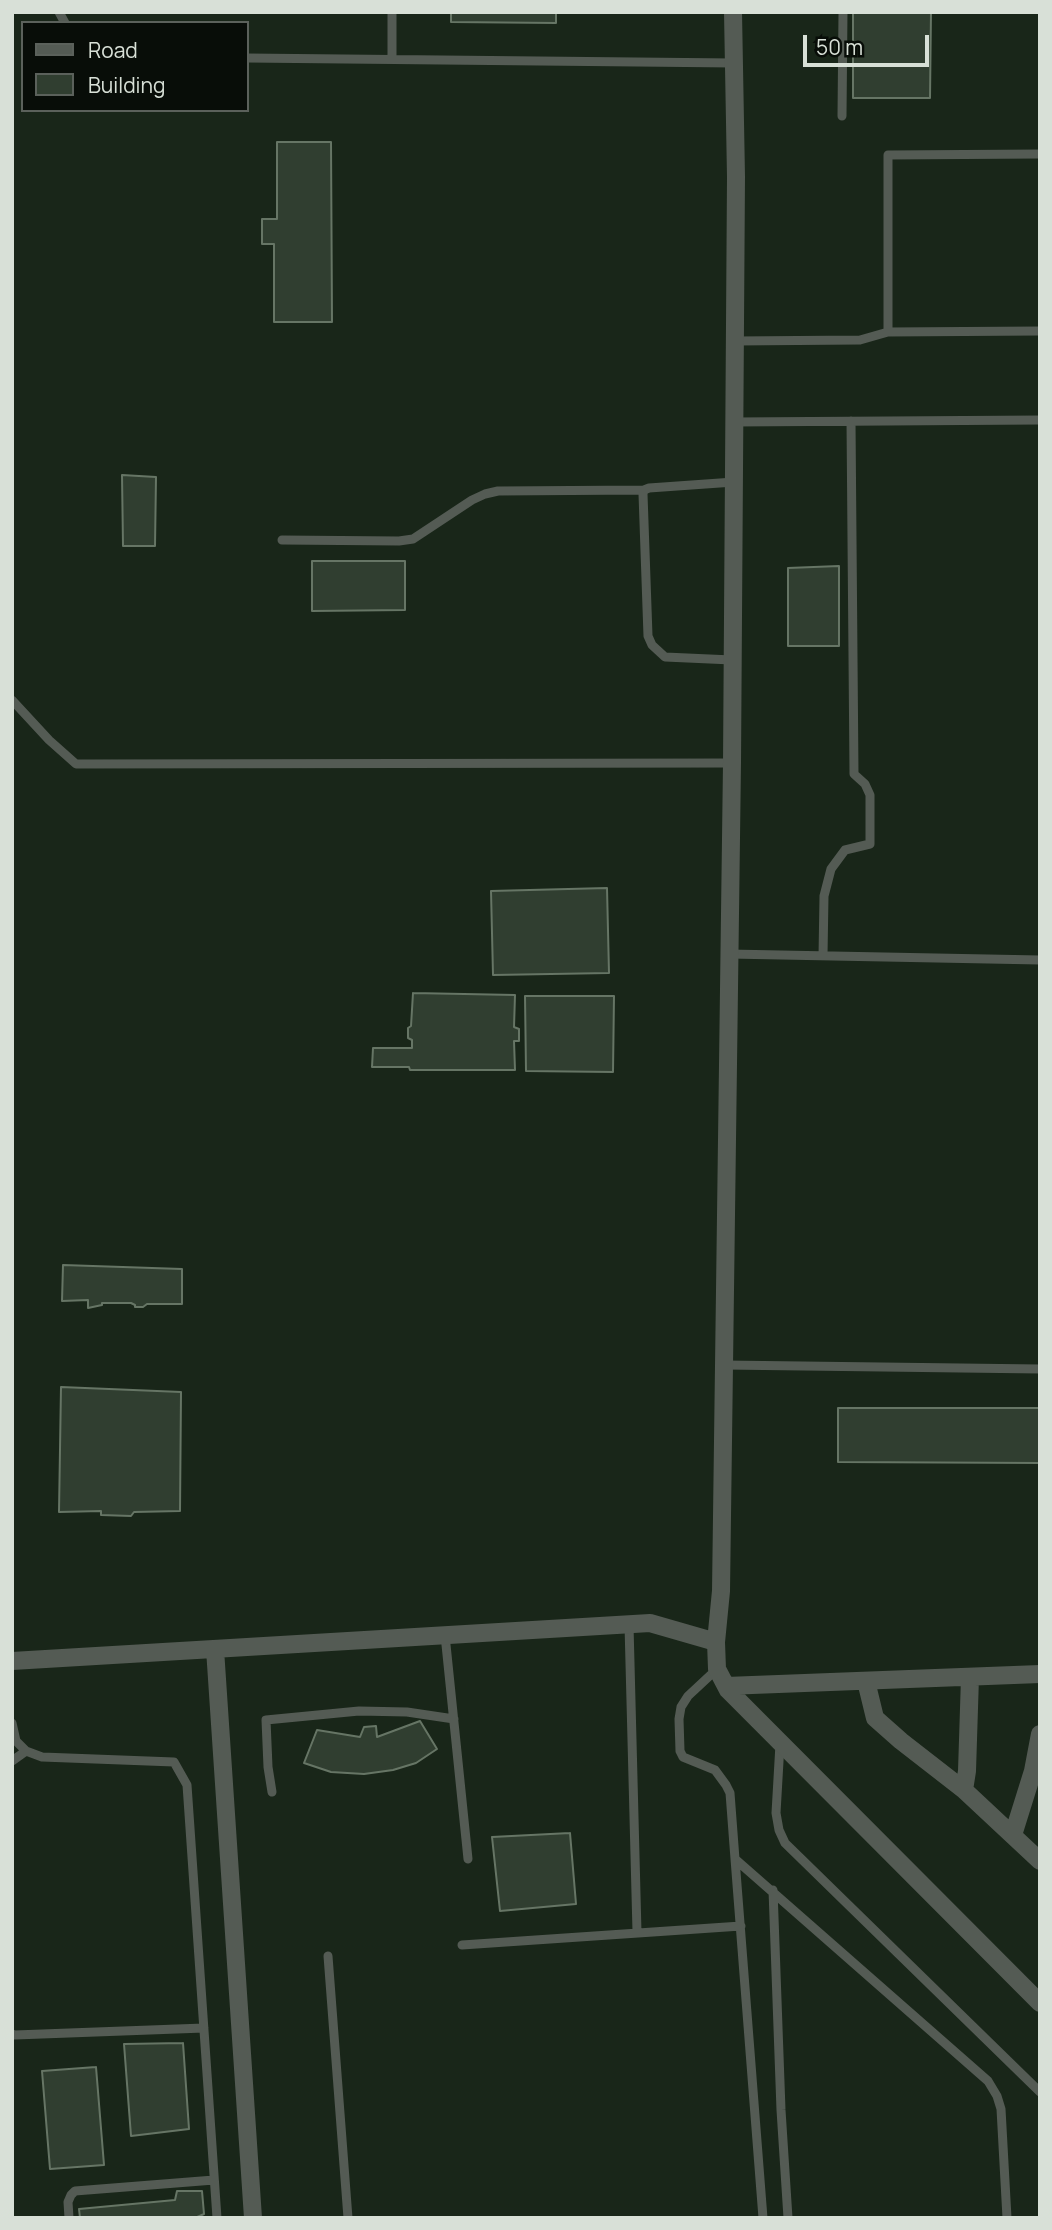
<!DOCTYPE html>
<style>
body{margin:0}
#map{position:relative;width:1052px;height:2230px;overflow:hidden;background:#192619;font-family:Manrope,sans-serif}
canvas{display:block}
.frame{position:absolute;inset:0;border:14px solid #d8e0d7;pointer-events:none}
.legend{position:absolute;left:21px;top:21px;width:228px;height:91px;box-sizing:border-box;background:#080d08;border:2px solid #5b615b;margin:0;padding:9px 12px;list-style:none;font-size:21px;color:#d8e0d7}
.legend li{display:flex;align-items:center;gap:14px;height:35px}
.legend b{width:35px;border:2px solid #5b615b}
.scale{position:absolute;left:803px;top:35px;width:126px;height:32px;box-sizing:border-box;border:4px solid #d8e0d7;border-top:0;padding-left:9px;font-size:21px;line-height:24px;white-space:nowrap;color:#d8e0d7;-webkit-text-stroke:5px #080d08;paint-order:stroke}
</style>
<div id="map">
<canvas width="1052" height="2230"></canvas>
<div class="frame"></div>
<ul class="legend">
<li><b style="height:9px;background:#545b54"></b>Road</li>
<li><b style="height:19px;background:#303e30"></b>Building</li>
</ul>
<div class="scale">50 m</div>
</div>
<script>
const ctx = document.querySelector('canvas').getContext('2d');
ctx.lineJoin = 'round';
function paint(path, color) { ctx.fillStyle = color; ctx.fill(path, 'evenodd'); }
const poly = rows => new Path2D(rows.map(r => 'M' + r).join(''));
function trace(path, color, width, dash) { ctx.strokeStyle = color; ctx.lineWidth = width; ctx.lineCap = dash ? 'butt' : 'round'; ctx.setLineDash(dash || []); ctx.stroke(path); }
const building = poly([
 [451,12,556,12,556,23,451,22,451,12],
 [853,12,931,12,930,98,853,98,853,12],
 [277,142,331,142,332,322,274,322,274,244,262,244,262,219,277,219,277,142],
 [122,475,156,477,155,546,123,546,122,475],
 [312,561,405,561,405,610,312,611,312,561],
 [839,566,839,646,788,646,788,568,839,566],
 [607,888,609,973,493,975,491,891,607,888],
 [413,993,515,995,514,1027,519,1029,519,1041,514,1041,515,1070,410,1070,409,1067,372,1067,373,1048,412,1048,412,1040,408,1038,408,1028,411,1026,413,993],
 [525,996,614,996,613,1072,526,1071,525,996],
 [63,1265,182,1269,182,1304,147,1304,143,1307,135,1307,135,1305,131,1303,102,1303,102,1305,88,1308,88,1300,62,1301,63,1265],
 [61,1387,181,1392,180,1511,134,1512,131,1516,101,1515,101,1511,59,1512,61,1387],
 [838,1408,1040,1408,1040,1463,838,1462,838,1408],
 [420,1721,437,1749,416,1763,393,1770,364,1774,331,1772,304,1763,317,1730,360,1737,364,1727,376,1726,377,1737,420,1721],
 [570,1833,576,1904,500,1911,492,1837,570,1833],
 [183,2043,189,2129,131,2136,124,2044,183,2043],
 [96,2067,104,2165,50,2169,42,2071,96,2067],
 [177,2191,202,2191,204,2214,195,2218,80,2218,79,2209,175,2200,177,2191]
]);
paint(building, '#303e30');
trace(building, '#667565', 2);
trace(poly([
 [59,12,65,23],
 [247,58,734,63],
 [392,58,392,12],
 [842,116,843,12],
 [888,332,888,155,1040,154],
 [735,341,860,340,888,332,1040,331],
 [734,422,1040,420],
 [282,540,399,541,413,539,472,500,485,494,498,491,644,490],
 [732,660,665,657,652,645,648,636,643,494,644,490,649,488,734,482],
 [12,700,49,740,76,764,732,763],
 [729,954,1040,960],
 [823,956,824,896,831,869,845,850,870,844,870,795,865,784,854,774,851,421],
 [724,1365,1040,1369],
 [629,1625,637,1932],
 [445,1635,468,1859],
 [717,1669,688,1696,681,1707,679,1719,680,1751,683,1757,715,1770,726,1785,730,1793,735,1859,988,2081,997,2096,1001,2109,1007,2218],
 [12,1723,16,1741,26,1751,42,1757,174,1762,187,1785,217,2218],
 [780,1744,776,1813,779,1830,785,1843,1040,2092],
 [12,1761,26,1751],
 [272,1792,268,1767,266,1720,359,1711,407,1712,454,1719],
 [735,1859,763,2218],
 [773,1890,781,2110,788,2218],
 [462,1945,741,1926],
 [328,1956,348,2218],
 [12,2034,15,2035,204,2028],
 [69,2218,68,2202,71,2195,75,2191,214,2180]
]), '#545b54', 9);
trace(poly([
 [733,12,736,177,732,763,721,1591,716,1642,717,1669,728,1690,1040,2003],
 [215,1649,253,2218],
 [12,1661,650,1623,716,1642],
 [866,1681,875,1718,901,1741,964,1790,1040,1861],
 [726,1686,1040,1674],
 [964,1790,967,1771,970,1677],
 [1013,1835,1033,1771,1040,1734]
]), '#545b54', 18);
</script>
